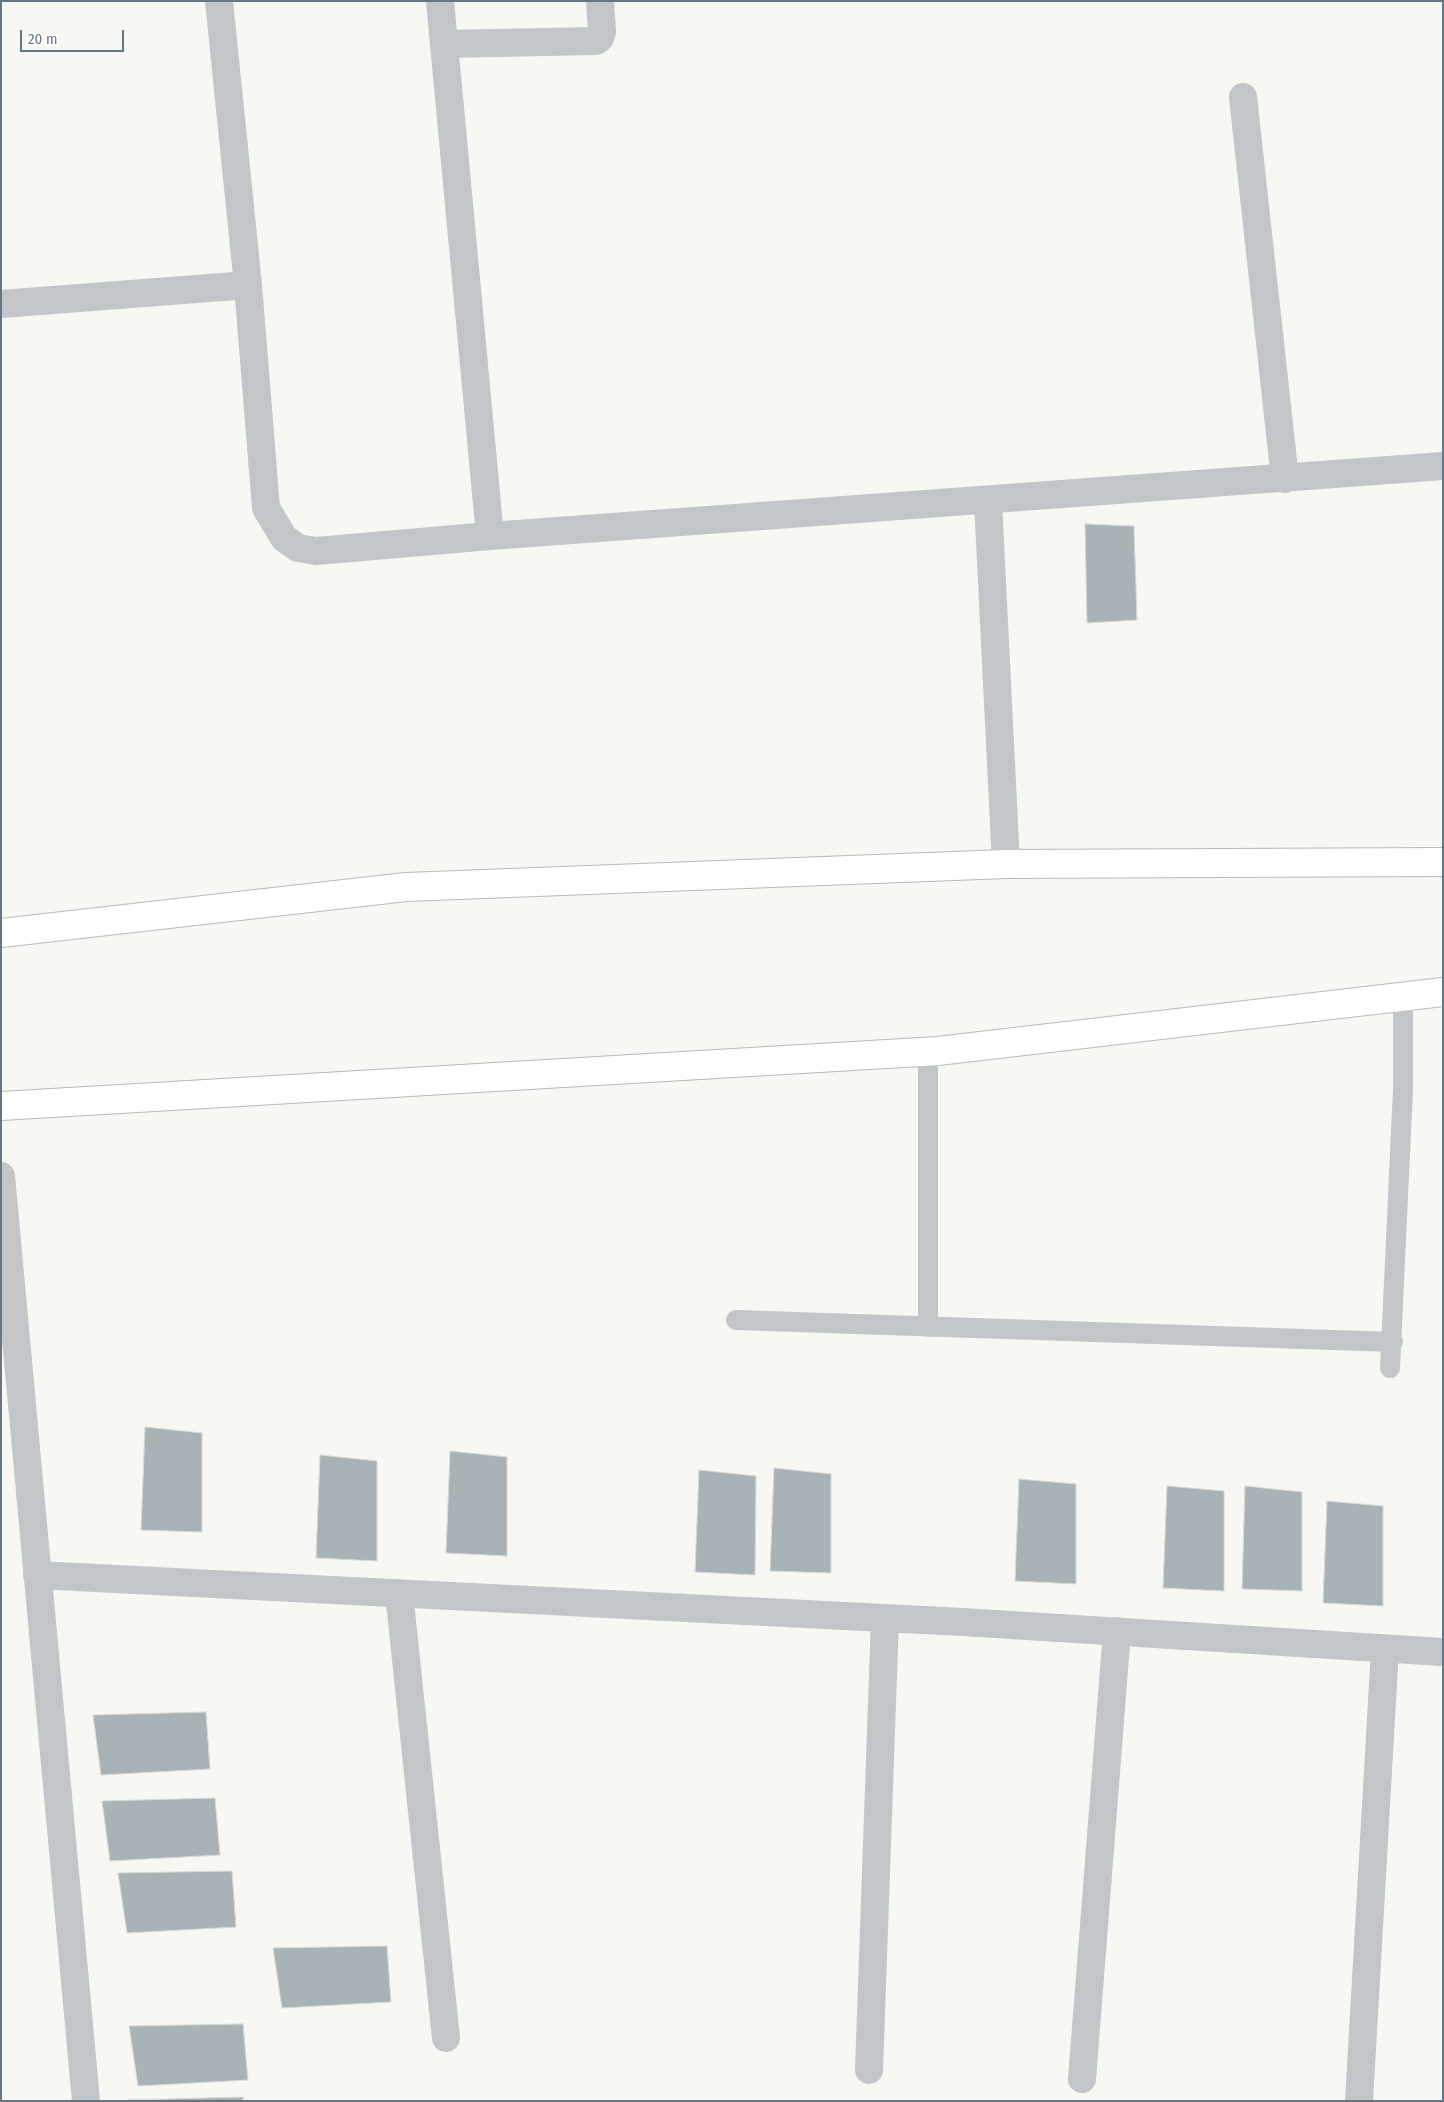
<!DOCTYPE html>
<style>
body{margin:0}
#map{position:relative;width:1444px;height:2102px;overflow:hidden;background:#f7f7f4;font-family:"Fira Sans Condensed",sans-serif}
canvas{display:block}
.frame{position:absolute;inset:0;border:2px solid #657785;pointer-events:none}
.scale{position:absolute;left:20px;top:30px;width:104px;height:22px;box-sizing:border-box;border:2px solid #657785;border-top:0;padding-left:6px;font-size:15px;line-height:18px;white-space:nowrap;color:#657785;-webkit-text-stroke:4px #fff;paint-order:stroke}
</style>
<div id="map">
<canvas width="1444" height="2102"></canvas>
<div class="frame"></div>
<div class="scale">20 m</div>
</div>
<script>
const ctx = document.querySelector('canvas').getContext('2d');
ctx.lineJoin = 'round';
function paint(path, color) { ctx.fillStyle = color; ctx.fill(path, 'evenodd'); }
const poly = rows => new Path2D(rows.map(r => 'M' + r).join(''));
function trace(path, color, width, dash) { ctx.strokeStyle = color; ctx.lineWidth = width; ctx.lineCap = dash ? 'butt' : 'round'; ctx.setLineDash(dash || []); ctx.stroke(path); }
const building = poly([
 [1085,524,1134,526,1137,620,1087,623,1085,524],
 [145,1427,202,1433,202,1532,141,1530,145,1427],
 [450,1451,507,1457,507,1556,446,1553,450,1451],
 [320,1455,377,1461,377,1561,316,1558,320,1455],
 [774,1468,831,1474,831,1573,770,1571,774,1468],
 [699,1470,756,1476,755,1575,695,1572,699,1470],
 [1019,1479,1076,1484,1076,1584,1015,1581,1019,1479],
 [1167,1486,1224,1491,1224,1591,1163,1588,1167,1486],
 [1245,1486,1302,1492,1302,1591,1242,1589,1245,1486],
 [1327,1501,1383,1506,1383,1606,1323,1603,1327,1501],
 [206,1712,210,1769,101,1775,93,1715,206,1712],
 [215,1798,220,1855,110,1861,102,1801,215,1798],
 [232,1871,236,1927,127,1933,118,1873,232,1871],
 [387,1946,391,2002,282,2008,273,1948,387,1946],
 [243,2024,248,2080,138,2086,129,2026,243,2024],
 [243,2097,243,2101,129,2100,243,2097]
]);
paint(building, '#a9b2b7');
trace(building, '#d9d9d6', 1);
const secondary = poly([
 [1,933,406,887,1006,864,1443,862],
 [1,1106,938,1051,1443,992]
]);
trace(secondary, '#b4babe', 30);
trace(poly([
 [928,1052,928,1327],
 [736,1320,1393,1342],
 [1390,1368,1403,1089,1403,997]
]), '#c2c6c9', 20);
trace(poly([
 [219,1,248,285,266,508,284,538,298,548,316,551,490,536,1443,466],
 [440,1,490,536],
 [444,44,596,41,600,38,602,32,600,1],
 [1243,97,1285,479],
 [1,304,248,285],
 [988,501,1006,864],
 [1,1176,86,2101],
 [37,1575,963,1622,1443,1652],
 [399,1593,446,2038],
 [869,2070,885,1618],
 [1082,2079,1117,1631],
 [1359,2101,1385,1649]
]), '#c2c6c9', 28);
trace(secondary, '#fff', 28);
</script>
